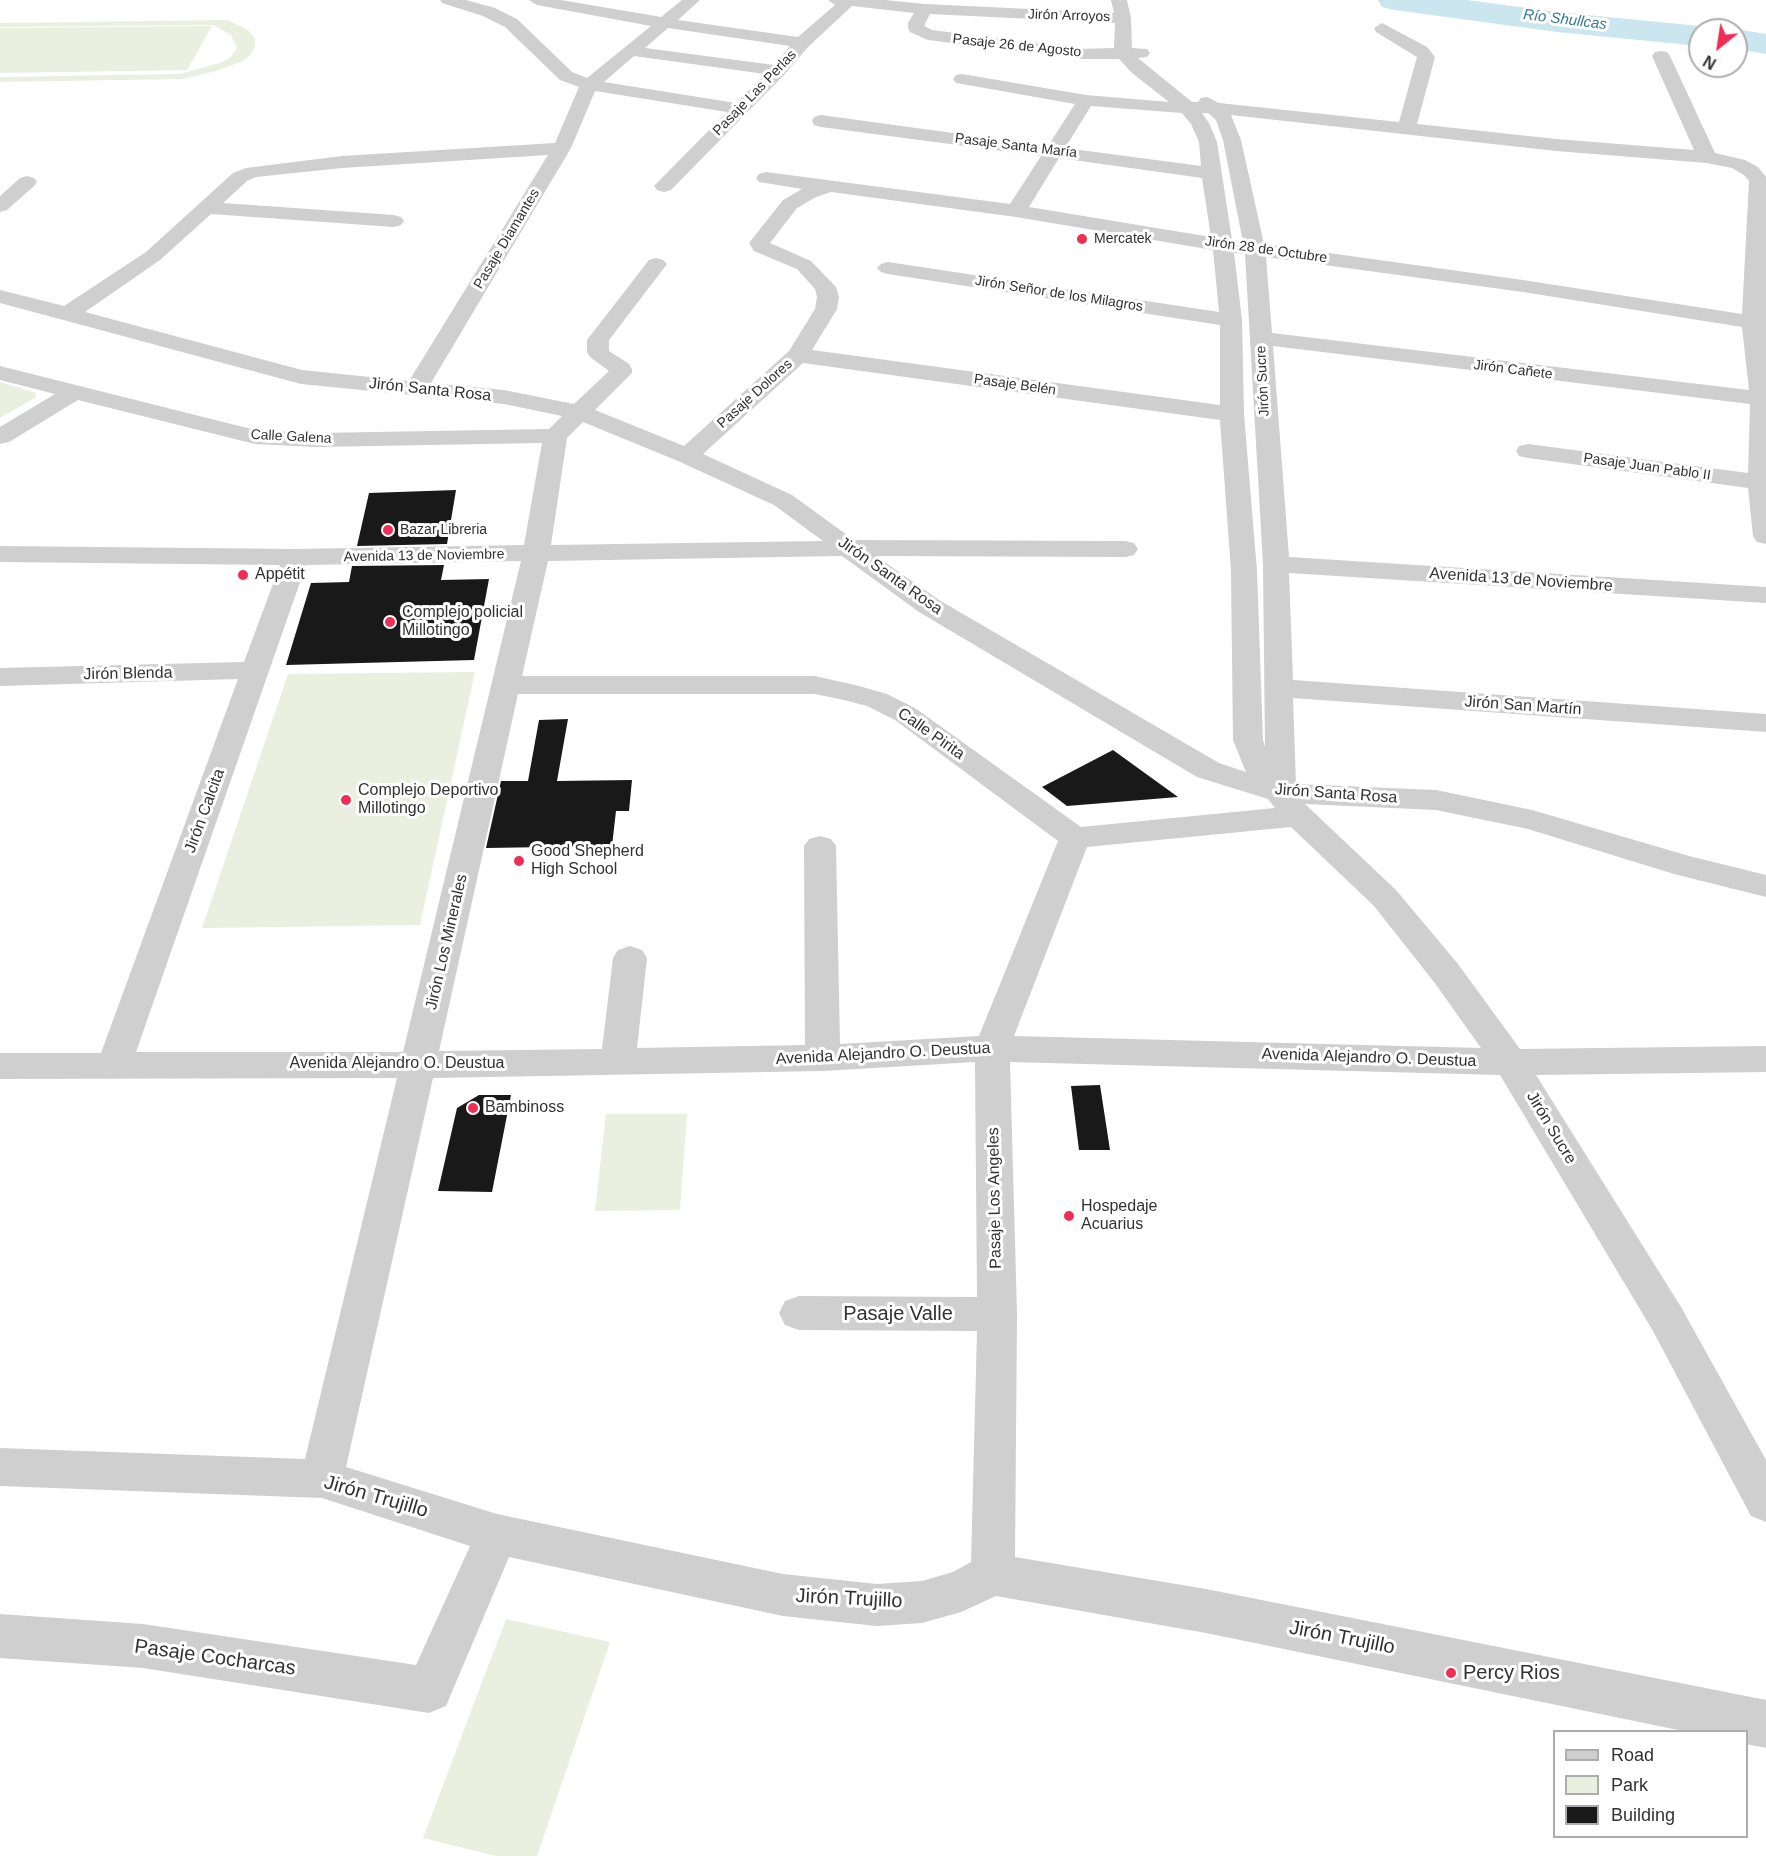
<!DOCTYPE html>
<meta charset="utf-8">
<style>
body{margin:0}
#map{position:relative;width:1766px;height:1856px;overflow:hidden;background:#fff;font-family:Helvetica,sans-serif}
canvas{display:block}
.legend{position:absolute;left:1553px;top:1730px;width:195px;height:108px;box-sizing:border-box;background:#fff;border:2px solid #adadad;margin:0;padding:8px 10px;list-style:none;font-size:18px;color:#323232}
.legend li{display:flex;align-items:center;gap:12px;height:30px}
.legend b{width:30px;border:2px solid #adadad}
.north{position:absolute;left:1688px;top:18px;width:60px;height:60px;box-sizing:border-box;background:#fff;border:2px solid #adadad;border-radius:50%;rotate:210deg;font-size:16px;font-weight:700;line-height:24px;text-align:center;color:#323232}
.north::after{content:'';display:block;margin:auto;width:21px;height:27px;background:#ee2e54;clip-path:polygon(50% 0,100% 100%,50% 72%,0 100%)}
</style>
<div id="map">
<canvas width="1766" height="1856"></canvas>
<ul class="legend">
<li><b style="height:8px;background:#cfcfcf"></b>Road</li>
<li><b style="height:16px;background:#eaefe0"></b>Park</li>
<li><b style="height:16px;background:#191919"></b>Building</li>
</ul>
<div class="north">N</div>
</div>
<script>
const ctx = document.querySelector('canvas').getContext('2d');
ctx.lineJoin = 'round';
function paint(path, color) { ctx.fillStyle = color; ctx.fill(path, 'evenodd'); }
const poly = rows => new Path2D(rows.map(r => 'M' + r).join(''));
function trace(path, color, width, dash) { ctx.strokeStyle = color; ctx.lineWidth = width; ctx.lineCap = dash ? 'butt' : 'round'; ctx.setLineDash(dash || []); ctx.stroke(path); }
function drawText(font, color, halo, rows, align = 'center') {
  ctx.font = font + ' Helvetica,sans-serif'; ctx.lineWidth = 6; ctx.setLineDash([]); ctx.textBaseline = 'middle'; ctx.strokeStyle = halo; ctx.fillStyle = color; for (const [text, x, y, turn = 0] of rows) {
    ctx.save(); ctx.translate(x, y); ctx.rotate((+turn || 0) * Math.PI / 180); ctx.textAlign = isNaN(turn) ? turn : align; if (halo) ctx.strokeText(text, 0, 0); ctx.fillText(text, 0, 0); ctx.restore();
  }
}
paint(poly([
 [228,20,249,31,255,38,255,46,251,54,243,61,216,71,182,79,0,82,0,77,180,74,219,63,230,58,237,48,231,35,213,25,0,27,0,23],
 [212,26,187,70,0,73,0,28],
 [0,382,36,393,35,398,0,418],
 [475,672,420,925,202,928,288,674],
 [606,1114,687,1114,680,1210,595,1211],
 [506,1619,610,1642,537,1856,496,1856,423,1838]
]), '#eaefe0');
paint(poly([
 [1378,0,1467,0,1557,12,1700,26,1713,30,1700,30,1700,46,1557,32,1394,10,1382,7,1378,0],
 [1736,29,1766,34,1766,54,1736,49,1736,30,1731,30,1736,29]
]), '#cce6ef');
paint(poly([
 [456,490,447,544,357,546,369,493],
 [444,565,441,580,489,579,474,660,286,665,311,583,349,582,352,566],
 [568,719,557,781,632,780,629,811,616,811,612,846,486,848,501,781,528,781,539,720],
 [1113,750,1178,797,1067,806,1042,787],
 [1100,1085,1110,1150,1079,1150,1071,1086],
 [479,1095,511,1095,492,1192,438,1191,457,1108]
]), '#191919');
paint(poly([
 [440,0,466,0,495,8,517,19,572,72,587,78,651,26,537,5,529,0,561,0,661,17,682,0,700,0,678,20,798,37,835,5,828,0,885,0,925,4,1114,13,1111,0,1127,0,1131,18,1132,48,1147,49,1150,53,1147,57,1138,58,1192,102,1198,102,1201,98,1207,97,1219,103,1399,122,1417,57,1376,32,1374,28,1382,23,1427,47,1435,57,1417,124,1556,139,1694,150,1652,56,1655,52,1661,51,1667,52,1670,56,1715,153,1745,160,1758,167,1766,177,1766,544,1757,542,1753,536,1748,488,1528,458,1519,456,1516,451,1519,446,1528,444,1748,473,1750,404,1273,346,1289,557,1766,587,1766,603,1289,573,1293,680,1766,714,1766,732,1293,698,1296,784,1436,790,1532,810,1689,856,1766,875,1766,897,1674,874,1528,829,1436,810,1305,804,1396,890,1458,964,1520,1049,1766,1046,1766,1072,1536,1075,1681,1307,1766,1460,1766,1522,1751,1516,1653,1331,1500,1075,1010,1062,1017,1314,1015,1557,1206,1589,1766,1700,1766,1748,1746,1744,1746,1732,1688,1732,1206,1633,996,1596,961,1612,922,1623,877,1626,783,1616,509,1557,446,1706,429,1713,143,1668,0,1658,0,1614,143,1624,416,1665,470,1546,322,1498,0,1486,0,1448,305,1459,397,1078,0,1079,0,1053,101,1053,238,679,0,686,0,668,244,662,280,565,0,562,0,546,296,549,524,545,542,443,317,447,255,444,78,400,9,442,0,444,0,427,55,394,0,380,0,366,255,430,317,433,549,429,562,416,504,404,301,384,0,303,0,290,64,306,146,252,233,173,246,168,342,156,555,143,579,87,560,80,505,27,483,16,442,3,440,0],
 [852,6,914,13,908,23,908,28,910,32,928,40,1080,59,1119,59,1132,73,1169,102,1086,95,962,74,956,75,953,79,956,83,962,84,1075,104,1048,146,821,115,814,117,812,121,814,125,821,127,1041,156,1010,204,766,172,759,174,756,178,759,182,802,189,783,200,749,243,754,251,797,269,815,289,817,297,815,309,789,351,684,446,595,410,632,373,632,369,629,364,609,351,609,340,667,264,663,260,656,258,649,260,587,340,587,352,590,357,609,371,574,404,504,390,431,383,571,148,595,91,727,112,654,186,657,190,664,192,671,190,784,75,808,47,852,6],
 [930,14,1115,23,1114,48,1080,49,932,30,924,26,930,14],
 [668,28,790,46,774,65,645,48,668,28],
 [634,56,765,74,736,103,604,82,634,56],
 [1091,106,1182,113,1191,124,1199,142,1201,166,1065,148,1091,106],
 [1202,113,1208,113,1216,120,1223,140,1243,242,1232,240,1217,142,1209,123,1202,113],
 [1231,115,1556,151,1707,163,1732,168,1744,175,1749,181,1742,314,1523,280,1264,244,1241,140,1231,115],
 [548,155,409,381,302,370,85,312,160,260,211,214,394,227,401,225,404,221,401,217,394,215,223,203,247,181,256,177,342,168,548,155],
 [1059,158,1202,178,1211,237,1029,207,1059,158],
 [831,192,1016,217,1213,250,1219,312,888,262,881,264,877,268,881,272,888,274,1220,325,1220,405,812,350,837,309,839,297,836,287,811,261,770,243,797,208,816,197,831,192],
 [1234,253,1245,254,1263,564,1265,747,1263,740,1257,571,1244,414,1242,320,1234,253],
 [1266,257,1523,292,1742,327,1749,390,1272,333,1266,257],
 [803,363,1220,420,1231,571,1233,740,1246,772,1219,763,939,600,876,556,1125,557,1134,555,1138,549,1134,543,1125,541,854,540,792,495,703,454,803,363],
 [583,422,678,461,774,505,823,541,551,545,567,438,583,422],
 [842,556,919,612,1197,777,1268,799,1275,808,1081,827,915,708,887,694,859,686,815,676,522,676,548,561,842,556],
 [521,561,403,1052,136,1052,306,565,521,561],
 [518,694,815,694,844,700,867,706,895,720,1058,841,979,1036,840,1044,836,846,831,839,820,836,809,839,804,846,805,1045,637,1048,647,958,642,950,630,946,618,950,613,958,602,1049,439,1051,518,694],
 [1291,827,1374,906,1434,982,1481,1048,1014,1036,1087,847,1291,827],
 [975,1062,977,1297,799,1296,785,1301,779,1313,785,1325,799,1330,977,1331,971,1562,953,1572,922,1581,877,1584,783,1574,497,1514,346,1467,433,1078,823,1071,975,1062],
 [27,176,34,178,37,182,34,186,7,210,0,212,0,196,20,178,27,176]
]), '#cfcfcf');
for (const [x, y, r, color] of [
 [1082,239,6,"#ee2e54"],
 [388,530,6,"#ee2e54"],
 [243,575,6,"#ee2e54"],
 [390,622,6,"#ee2e54"],
 [346,800,6,"#ee2e54"],
 [519,861,6,"#ee2e54"],
 [473,1108,6,"#ee2e54"],
 [1069,1216,6,"#ee2e54"],
 [1451,1673,6,"#ee2e54"]
]) { const dot = new Path2D(); dot.arc(x, y, r, 0, 2 * Math.PI); ctx.fillStyle = color; ctx.fill(dot); trace(dot, '#fff', 2); }
drawText('14px', '#323232', '#fff', [
 ["Jirón Arroyos",1069,16,2],
 ["Pasaje 26 de Agosto",1017,46,6],
 ["Pasaje Las Perlas",755,93,-46],
 ["Pasaje Santa María",1016,146,7],
 ["Pasaje Diamantes",507,239,-59],
 ["Jirón 28 de Octubre",1266,250,8],
 ["Jirón Señor de los Milagros",1059,294,9],
 ["Jirón Cañete",1513,370,7],
 ["Jirón Sucre",1263,381,-93],
 ["Pasaje Belén",1015,385,8],
 ["Pasaje Dolores",755,394,-42],
 ["Calle Galena",291,437,3],
 ["Pasaje Juan Pablo II",1647,467,8],
 ["Avenida 13 de Noviembre",424,556,-1]
]);
drawText('14px', '#323232', '#fff', [
 ["Mercatek",1094,239],
 ["Bazar Libreria",400,530]
], 'left');
drawText('italic 15px', '#387a92', '#fff', [
 ["Río Shullcas",1565,20,7]
]);
drawText('16px', '#323232', '#fff', [
 ["Jirón Santa Rosa",430,390,6],
 ["Jirón Santa Rosa",890,576,35],
 ["Avenida 13 de Noviembre",1521,580,4],
 ["Jirón Blenda",128,674,-1],
 ["Jirón San Martín",1523,706,4],
 ["Calle Pirita",931,734,35],
 ["Jirón Santa Rosa",1336,794,4],
 ["Jirón Calcita",205,811,-70],
 ["Jirón Los Minerales",447,942,-77],
 ["Avenida Alejandro O. Deustua",883,1054,-3],
 ["Avenida Alejandro O. Deustua",1369,1058,2],
 ["Avenida Alejandro O. Deustua",397,1064],
 ["Jirón Sucre",1551,1128,59],
 ["Pasaje Los Angeles",995,1198,-91]
]);
drawText('16px', '#323232', '#fff', [
 ["Appétit",255,575],
 ["Complejo policial",402,613],
 ["Millotingo",402,631],
 ["Complejo Deportivo",358,791],
 ["Millotingo",358,809],
 ["Good Shepherd",531,852],
 ["High School",531,870],
 ["Bambinoss",485,1108],
 ["Hospedaje",1081,1207],
 ["Acuarius",1081,1225]
], 'left');
drawText('20px', '#323232', '#fff', [
 ["Pasaje Valle",898,1314],
 ["Jirón Trujillo",376,1497,16],
 ["Jirón Trujillo",849,1599,3],
 ["Jirón Trujillo",1342,1638,11],
 ["Pasaje Cocharcas",215,1658,8]
]);
drawText('20px', '#323232', '#fff', [
 ["Percy Rios",1463,1673]
], 'left');
</script>
